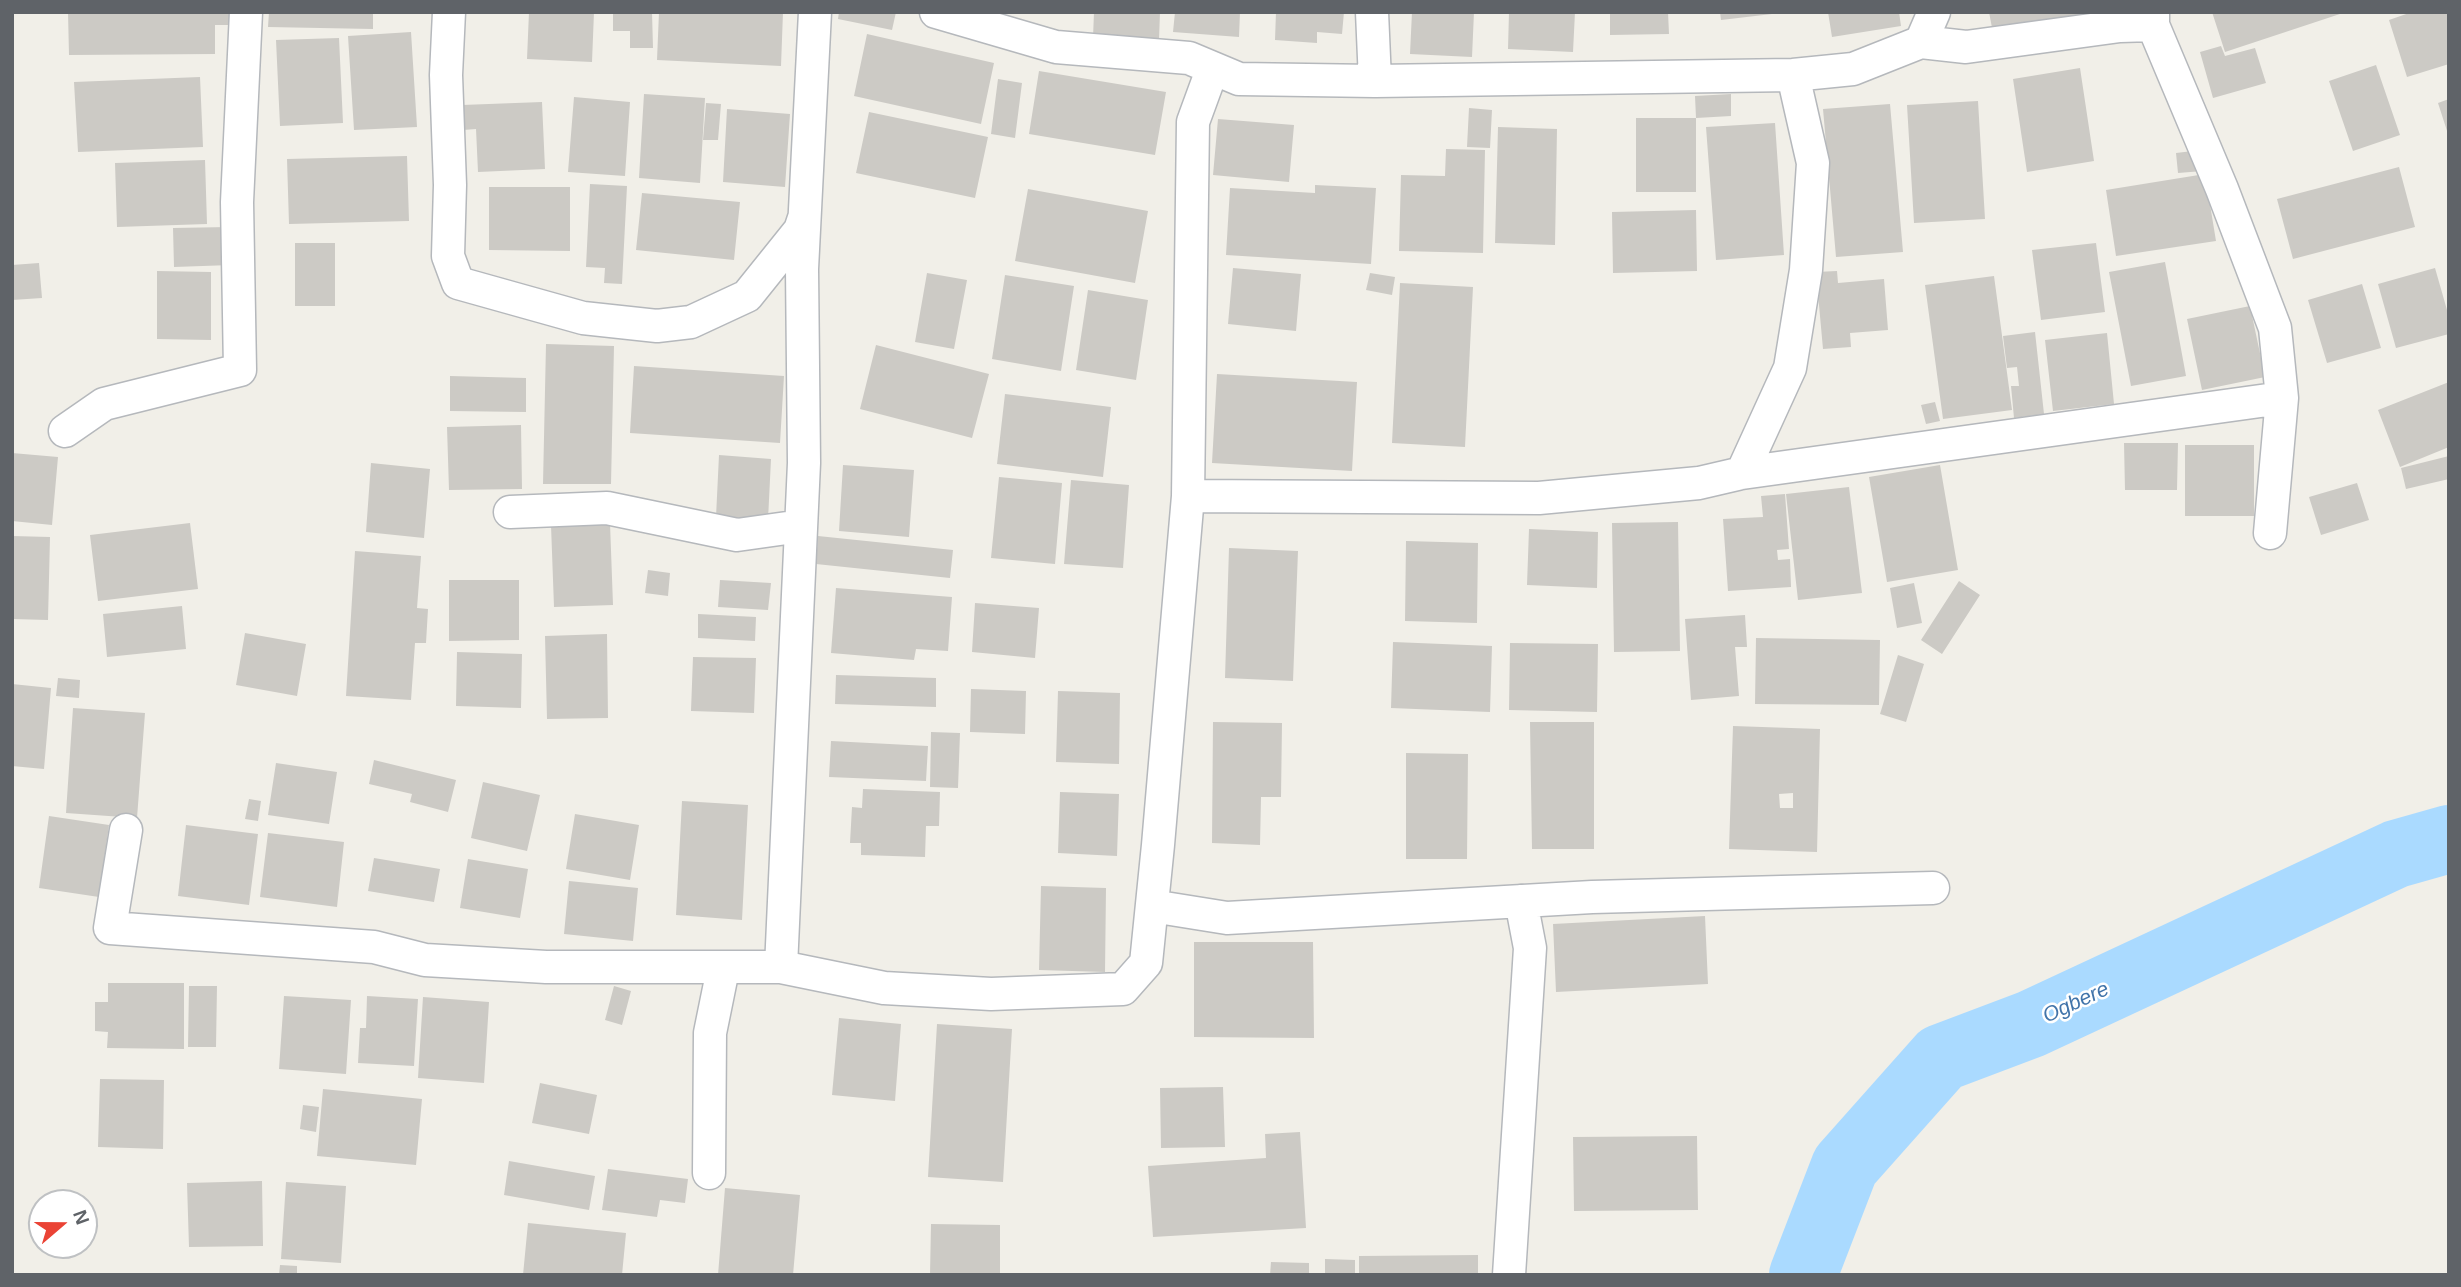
<!DOCTYPE html>
<style>
body{margin:0}
#map{position:relative;width:2461px;height:1287px;overflow:hidden;background:#f1efe8;font-family:Helvetica,sans-serif}
canvas{display:block}
.frame{position:absolute;inset:0;border:14px solid #5f6368;pointer-events:none}
.north{position:absolute;left:28px;top:1189px;width:70px;height:70px;box-sizing:border-box;background:#fff;border:2px solid #bfc1c3;border-radius:50%;rotate:70deg;font-size:19px;font-weight:700;line-height:28px;text-align:center;color:#5f6368}
.north::after{content:'';display:block;margin:auto;width:24px;height:32px;background:#ea4335;clip-path:polygon(50% 0,100% 100%,50% 72%,0 100%)}
</style>
<div id="map">
<canvas width="2461" height="1287"></canvas>
<div class="frame"></div>
<div class="north">N</div>
</div>
<script>
const ctx = document.querySelector('canvas').getContext('2d');
ctx.lineJoin = 'round';
const poly = rows => new Path2D(rows.map(r => 'M' + r).join(''));
function trace(path, color, width, dash) { ctx.strokeStyle = color; ctx.lineWidth = width; ctx.lineCap = dash ? 'butt' : 'round'; ctx.setLineDash(dash || []); ctx.stroke(path); }
function paint(path, color) { ctx.fillStyle = color; ctx.fill(path, 'evenodd'); }
function drawText(font, color, halo, rows, align = 'center') {
  ctx.font = font + ' Helvetica,sans-serif'; ctx.lineWidth = 5; ctx.setLineDash([]); ctx.textBaseline = 'middle'; ctx.strokeStyle = halo; ctx.fillStyle = color; for (const [text, x, y, turn = 0] of rows) {
    ctx.save(); ctx.translate(x, y); ctx.rotate((+turn || 0) * Math.PI / 180); ctx.textAlign = isNaN(turn) ? turn : align; if (halo) ctx.strokeText(text, 0, 0); ctx.fillText(text, 0, 0); ctx.restore();
  }
}
trace(poly([
 [1803,1275,1845,1166,1941,1058,2031,1024,2396,854,2449,839]
]), '#aadaff', 68);
paint(poly([
 [68,12,231,12,231,25,215,25,215,54,69,55],
 [269,12,373,12,373,29,268,27],
 [529,12,594,12,592,62,527,59],
 [613,12,652,12,653,48,630,48,630,31,613,31],
 [659,12,783,12,781,66,657,60],
 [839,12,896,12,892,30,838,19],
 [1094,12,1160,12,1159,40,1093,38],
 [1175,12,1240,12,1239,37,1173,32],
 [1276,12,1344,12,1342,34,1317,32,1317,43,1275,40],
 [1412,12,1474,12,1472,57,1410,54],
 [1509,12,1575,12,1573,52,1508,49],
 [1610,12,1668,12,1669,34,1610,35],
 [1720,12,1772,12,1772,14,1721,20],
 [1828,12,1899,12,1901,26,1832,37],
 [1989,12,2096,12,2096,14,1993,33],
 [2212,12,2343,12,2343,13,2225,52],
 [2412,12,2449,12,2449,64,2407,77,2389,20],
 [411,32,417,127,354,130,348,36],
 [867,34,994,63,981,124,854,96],
 [339,38,343,123,280,126,276,40],
 [2221,46,2225,56,2255,48,2266,83,2213,98,2200,52],
 [2376,65,2400,135,2353,151,2329,81],
 [2080,68,2094,161,2027,172,2013,79],
 [1039,71,1166,92,1155,155,1029,134],
 [200,77,203,147,78,152,74,82],
 [998,79,1022,83,1015,138,991,134],
 [644,94,705,98,700,183,639,178],
 [1731,94,1731,116,1696,118,1695,96],
 [574,97,630,102,625,176,568,172],
 [2449,99,2449,134,2448,134,2438,103],
 [1978,101,1985,219,1914,223,1907,105],
 [542,102,545,169,478,172,476,129,463,130,462,105],
 [706,103,721,104,718,140,703,140],
 [1890,104,1903,252,1836,257,1823,109],
 [1469,108,1492,110,1490,148,1467,147],
 [727,109,790,114,785,187,723,182],
 [869,112,988,137,975,198,856,173],
 [1636,118,1696,118,1696,192,1636,192],
 [1218,119,1294,125,1289,182,1213,175],
 [1775,123,1784,255,1716,260,1706,127],
 [1498,127,1557,129,1555,245,1495,243],
 [1446,149,1485,150,1483,253,1399,251,1401,175,1445,176],
 [2201,150,2203,171,2178,173,2176,153],
 [407,156,409,221,289,224,287,159],
 [205,160,207,224,117,227,115,163],
 [2399,167,2415,227,2293,259,2277,199],
 [2205,174,2216,241,2116,256,2106,190],
 [590,184,627,186,622,284,604,283,605,268,586,267],
 [1315,185,1376,188,1371,264,1226,255,1230,188,1315,193],
 [489,187,570,187,570,251,489,250],
 [1028,189,1148,211,1135,283,1015,261],
 [642,193,740,202,734,260,636,250],
 [1696,210,1697,271,1613,273,1612,212],
 [229,227,231,265,174,267,173,228],
 [295,243,335,243,335,306,295,306],
 [2096,243,2105,312,2041,320,2032,250],
 [2165,262,2186,376,2131,386,2109,272],
 [39,263,42,298,12,300,12,265],
 [1233,268,1301,274,1296,331,1228,324],
 [2435,268,2449,317,2449,334,2396,348,2378,284],
 [157,271,211,272,211,340,157,339],
 [1837,271,1838,283,1884,279,1888,330,1850,333,1851,347,1823,349,1816,272],
 [927,273,967,280,954,349,915,342],
 [1370,273,1395,277,1392,295,1366,290],
 [1005,275,1074,286,1061,371,992,359],
 [1994,276,2012,410,1943,419,1925,285],
 [1400,283,1473,287,1465,447,1392,443],
 [2362,284,2381,348,2327,363,2308,300],
 [1088,290,1148,300,1136,380,1076,370],
 [2250,306,2265,377,2202,390,2187,319],
 [2035,332,2044,414,2014,418,2011,386,2019,386,2017,367,2007,368,2003,336],
 [2107,333,2114,404,2053,411,2045,340],
 [546,344,614,346,611,484,543,484],
 [876,345,989,374,972,438,860,409],
 [634,366,784,376,780,443,630,433],
 [1217,374,1357,382,1352,471,1212,463],
 [450,376,526,378,526,412,450,411],
 [2449,382,2449,447,2400,467,2378,410],
 [1005,394,1111,407,1103,477,997,464],
 [1935,402,1940,421,1926,424,1921,405],
 [521,425,522,489,449,490,447,427],
 [2124,443,2178,443,2177,490,2125,490],
 [2185,445,2254,445,2254,516,2185,516],
 [12,453,58,457,52,525,12,521],
 [719,455,771,459,768,520,716,517],
 [2449,456,2449,479,2406,489,2401,468],
 [371,463,430,469,424,538,366,532],
 [843,465,914,470,909,537,839,531],
 [1940,465,1958,570,1887,582,1869,477],
 [999,477,1062,483,1055,564,991,558],
 [1071,480,1129,485,1123,568,1064,564],
 [2357,483,2369,520,2321,535,2309,497],
 [1849,487,1862,593,1798,600,1786,494],
 [1785,494,1789,549,1777,550,1778,560,1790,559,1791,587,1728,591,1723,519,1763,517,1761,496],
 [1678,522,1680,651,1614,652,1612,523],
 [190,523,198,589,98,601,90,535],
 [610,523,613,605,554,607,551,525],
 [1529,529,1598,532,1597,588,1527,585],
 [12,536,50,537,48,620,12,619],
 [818,536,953,550,950,578,816,564],
 [1406,541,1478,543,1477,623,1405,621],
 [1229,548,1298,551,1293,681,1225,678],
 [355,551,421,556,417,608,428,609,426,643,415,643,411,700,346,696],
 [648,570,670,573,668,596,645,593],
 [449,580,519,580,519,640,449,641],
 [720,580,771,583,768,610,718,607],
 [1959,581,1980,595,1942,654,1921,640],
 [1914,583,1922,623,1897,628,1890,588],
 [836,588,952,597,948,651,916,649,914,660,831,653],
 [975,603,1039,608,1035,658,972,652],
 [182,606,186,649,107,657,103,614],
 [698,614,756,617,755,641,698,638],
 [1745,615,1747,647,1735,647,1739,696,1691,700,1685,619],
 [245,633,306,644,297,696,236,685],
 [607,634,608,718,547,719,545,636],
 [1756,638,1880,640,1879,705,1755,704],
 [1393,642,1492,646,1490,712,1391,708],
 [1510,643,1598,644,1597,712,1509,710],
 [457,652,522,654,521,708,456,706],
 [1898,655,1924,664,1906,722,1880,714],
 [693,657,756,658,754,713,691,711],
 [836,675,936,678,936,707,835,704],
 [58,678,80,680,79,698,56,696],
 [12,684,51,688,44,769,12,766],
 [971,689,1026,691,1025,734,970,732],
 [1058,691,1120,693,1119,764,1056,762],
 [73,708,145,713,137,818,66,813],
 [1213,722,1282,723,1281,797,1261,797,1260,845,1212,843],
 [1530,722,1594,722,1594,849,1532,849],
 [1733,726,1820,729,1817,852,1729,849],
 [1793,793,1793,808,1780,808,1779,794],
 [931,732,960,733,958,788,930,787],
 [831,741,928,746,926,781,829,777],
 [1406,753,1468,754,1467,859,1406,859],
 [374,760,456,780,448,812,410,802,412,794,369,784],
 [276,763,337,772,329,824,268,815],
 [483,782,540,795,527,851,471,838],
 [863,789,940,792,939,826,926,826,925,857,861,855,861,843,850,843,852,807,862,808],
 [1060,792,1119,794,1117,856,1058,853],
 [249,799,261,801,258,821,245,819],
 [682,801,748,805,742,920,676,915],
 [575,814,639,825,630,880,566,869],
 [49,816,109,825,99,897,39,888],
 [186,825,258,834,249,905,178,896],
 [268,833,344,842,337,907,260,897],
 [374,858,440,869,434,902,368,891],
 [468,859,528,869,520,918,460,908],
 [569,881,638,888,633,941,564,934],
 [1041,886,1106,888,1105,972,1039,970],
 [1705,916,1708,984,1556,992,1553,924],
 [1194,942,1313,942,1314,1038,1194,1037],
 [108,983,184,983,184,1049,107,1048,108,1032,95,1031,95,1002,108,1002],
 [189,986,217,986,216,1047,188,1047],
 [614,986,631,991,622,1025,605,1020],
 [284,996,351,1000,346,1074,279,1069],
 [367,996,418,999,414,1066,358,1063,360,1028,366,1028],
 [423,997,489,1002,484,1083,418,1078],
 [839,1018,901,1024,895,1101,832,1095],
 [937,1024,1012,1029,1003,1182,928,1177],
 [100,1079,164,1080,163,1149,98,1147],
 [540,1083,597,1095,589,1134,532,1123],
 [1223,1087,1225,1147,1161,1148,1160,1088],
 [323,1089,422,1099,416,1165,317,1156],
 [303,1105,319,1107,316,1132,300,1129],
 [1300,1132,1306,1228,1153,1237,1148,1166,1266,1158,1265,1134],
 [1697,1136,1698,1210,1574,1211,1573,1137],
 [509,1161,595,1176,589,1210,504,1195],
 [608,1169,688,1179,685,1203,660,1200,657,1217,602,1210],
 [262,1181,263,1246,189,1247,187,1183],
 [286,1182,346,1186,341,1263,281,1259],
 [725,1188,800,1195,793,1275,718,1275],
 [528,1223,626,1233,622,1275,523,1275],
 [931,1224,1000,1225,1000,1275,930,1275],
 [1478,1255,1478,1275,1359,1275,1359,1256],
 [1325,1259,1355,1260,1355,1275,1325,1275],
 [1271,1262,1309,1263,1309,1275,1270,1275],
 [280,1265,297,1266,297,1275,279,1275]
]), '#cccac5');
const street = poly([
 [449,12,446,75,450,185,448,256,458,283,583,318,657,326,691,322,747,296,800,230,804,218],
 [936,12,1056,47,1189,58,1239,79,1375,81,1793,75,1853,69,1921,42,1934,12],
 [1372,12,1375,81],
 [2153,12,2153,25,2222,189,2275,328,2282,398,2270,533],
 [1921,42,1966,47,2120,26,2153,25],
 [65,431,104,404,240,370,237,202,246,12],
 [1742,473,1790,368,1806,270,1813,163,1793,75],
 [1188,496,1539,498,1699,483,1742,473,2282,398],
 [510,512,607,508,737,535,801,526],
 [126,830,110,928,374,947,425,960,546,967,781,967,884,988,991,994,1123,989,1146,963,1158,845,1188,496,1193,122,1212,70],
 [1152,906,1227,918,1592,897,1933,888],
 [781,967,804,463,802,269,815,12],
 [709,1173,710,1033,723,969],
 [1509,1275,1530,948,1521,901]
]);
trace(street, '#b5b8bc', 35);
trace(street, '#fff', 32);
drawText('italic 21px', '#4174aa', '#fff', [
 ["Ogbere",2076,1003,-25]
]);
</script>
